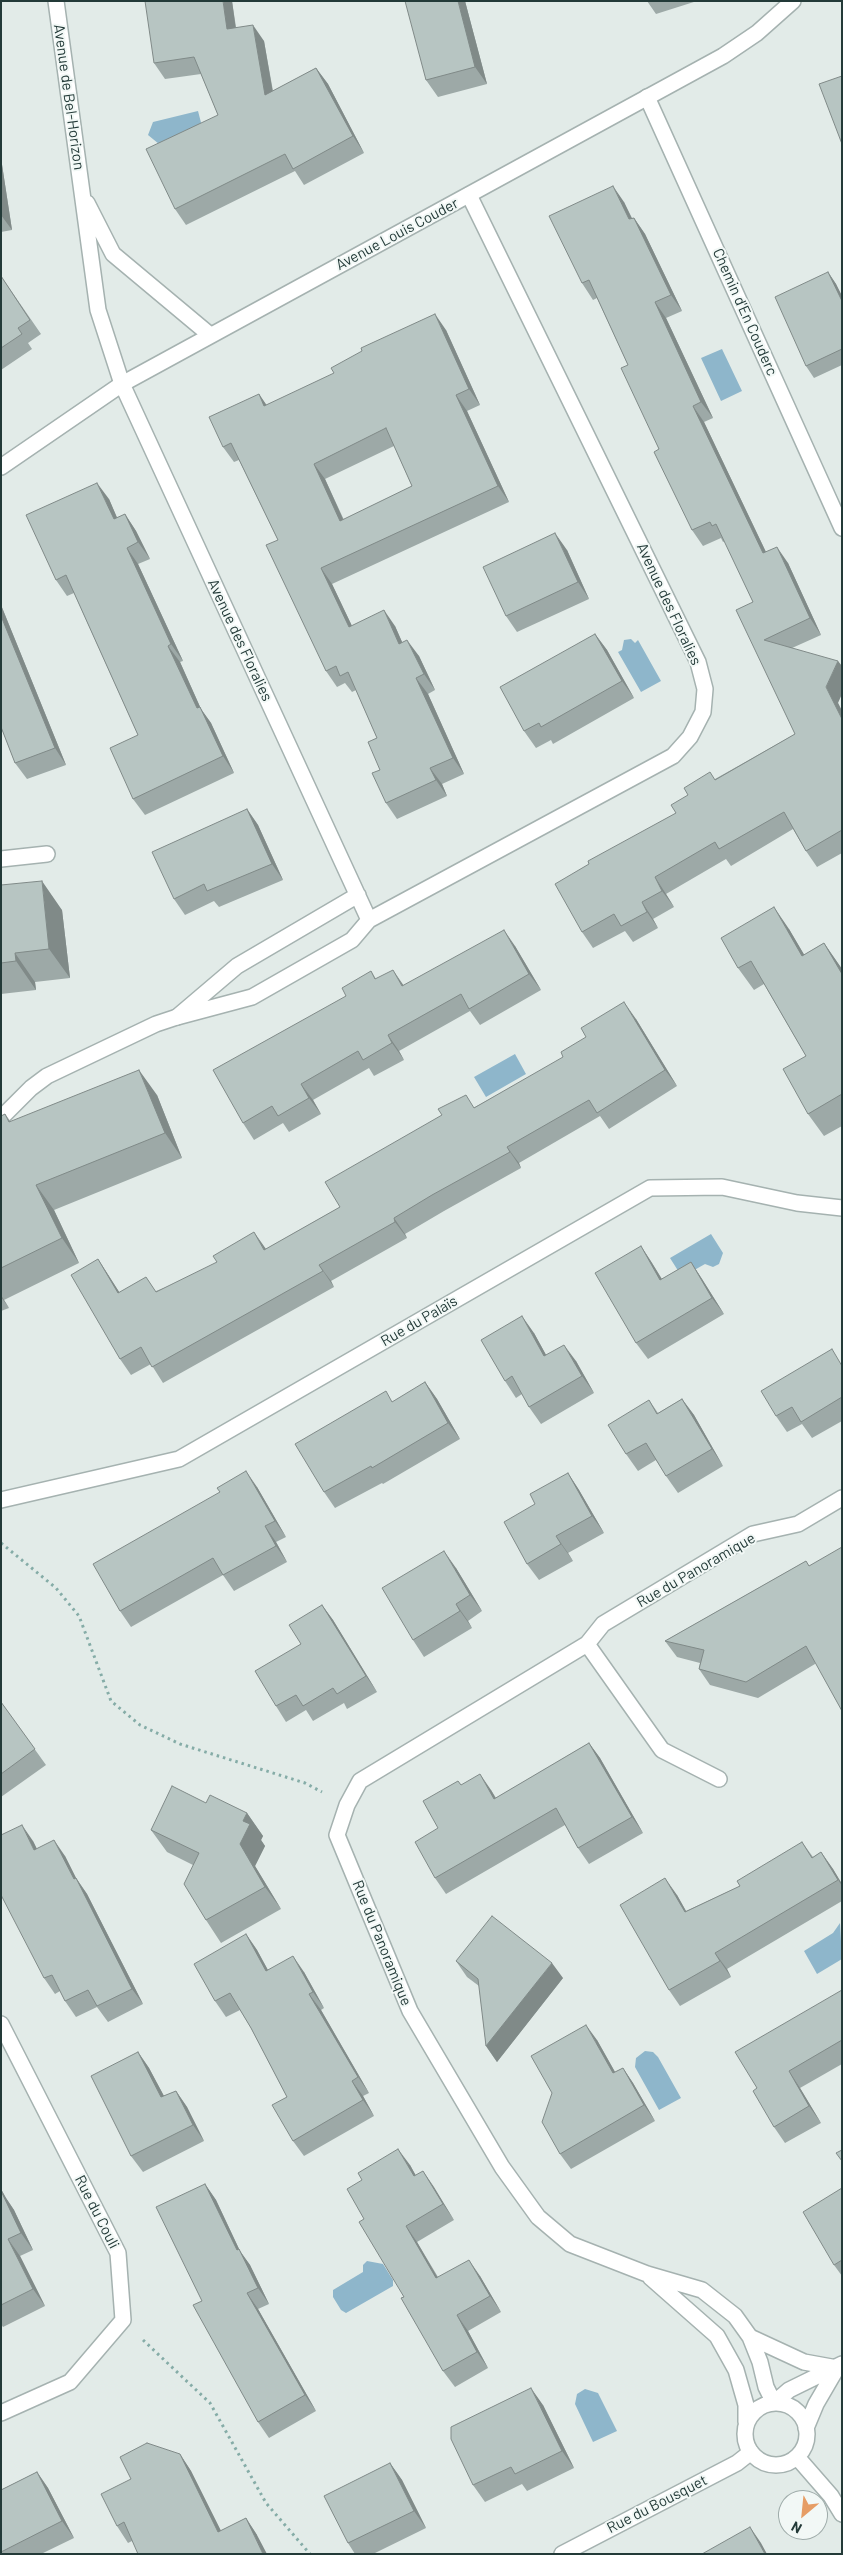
<!DOCTYPE html>
<meta charset="utf-8">
<style>
body{margin:0}
#map{position:relative;width:843px;height:2555px;overflow:hidden;background:#e2ebe8;font-family:Barlow,sans-serif}
canvas{display:block}
.frame{position:absolute;inset:0;border:2px solid #233a38;pointer-events:none}
.north{position:absolute;left:778px;top:2490px;width:50px;height:50px;box-sizing:border-box;background:#f2f8f6;border:1px solid #9facaa;border-radius:50%;rotate:208deg;font-size:14px;font-weight:700;line-height:20px;text-align:center;color:#233a38}
.north::after{content:'';display:block;margin:auto;width:18px;height:22px;background:#e69d65;clip-path:polygon(50% 0,100% 100%,50% 72%,0 100%)}
</style>
<div id="map">
<canvas width="843" height="2555"></canvas>
<div class="frame"></div>
<div class="north">N</div>
</div>
<script>
const ctx = document.querySelector('canvas').getContext('2d');
ctx.lineJoin = 'round';
function paint(path, color) { ctx.fillStyle = color; ctx.fill(path, 'evenodd'); }
const poly = rows => new Path2D(rows.map(r => 'M' + r).join(''));
function trace(path, color, width, dash) { ctx.strokeStyle = color; ctx.lineWidth = width; ctx.lineCap = dash ? 'butt' : 'round'; ctx.setLineDash(dash || []); ctx.stroke(path); }
function drawText(font, color, halo, rows, align = 'center') {
  ctx.font = font + ' Barlow,sans-serif'; ctx.lineWidth = 4; ctx.setLineDash([]); ctx.textBaseline = 'middle'; ctx.strokeStyle = halo; ctx.fillStyle = color; for (const [text, x, y, turn = 0] of rows) {
    ctx.save(); ctx.translate(x, y); ctx.rotate((+turn || 0) * Math.PI / 180); ctx.textAlign = isNaN(turn) ? turn : align; if (halo) ctx.strokeText(text, 0, 0); ctx.fillText(text, 0, 0); ctx.restore();
  }
}
paint(poly([
 [198,111,204,134,159,144,148,135,153,122],
 [722,349,742,391,721,401,701,358],
 [631,639,635,643,638,640,661,681,641,692,618,652,622,650,624,640],
 [515,1054,526,1074,486,1097,474,1077],
 [711,1234,723,1253,719,1264,713,1267,705,1264,682,1277,670,1258],
 [840,1923,842,1959,817,1974,804,1951,833,1933],
 [645,2051,653,2052,658,2057,681,2098,659,2110,635,2067,636,2058],
 [367,2261,383,2264,393,2280,393,2286,346,2313,341,2310,333,2297,333,2290,363,2272,363,2265],
 [585,2389,598,2393,617,2431,593,2442,575,2404,577,2394]
]), '#8eb6cb');
const service = poly([
 [1,859,47,854],
 [1,1118,31,1088,47,1076,156,1024,177,1017]
]);
const minor = poly([
 [56,1,98,310,122,384,369,920],
 [647,97,842,528],
 [87,203,113,254,210,335],
 [358,895,237,966,177,1017,252,997,352,940,369,920,673,756,690,737,703,712,705,689,698,662,469,195],
 [842,1498,798,1524,753,1534,603,1624,587,1644,360,1781,347,1805,337,1835,410,2011,502,2167,538,2217,570,2244,647,2274,702,2290,735,2316,750,2337,760,2362,766,2387,774,2403,789,2390,842,2364],
 [1,1500,179,1459,650,1188,722,1187,797,1203,842,1208],
 [587,1644,662,1750,719,1779],
 [1,2024,118,2253,123,2320,70,2382,1,2413],
 [650,2277,717,2336,736,2370,746,2405,746,2422],
 [750,2337,804,2362,837,2368],
 '745 2434a31 31 0 1 1 62 0a31 31 0 1 1-62 0Z',
 [806,2428,816,2404,837,2368],
 [797,2457,831,2496,842,2514],
 [562,2554,737,2463,751,2452]
]);
const tertiary = poly([
 [1,467,122,384,723,56,757,33,793,1]
]);
trace(service, '#a5b2b0', 18);
trace(minor, '#a5b2b0', 18);
trace(tertiary, '#a5b2b0', 18);
trace(poly([
 [1,1543,56,1588,79,1616,111,1701,140,1725,180,1744,305,1783,322,1792],
 [143,2340,210,2403,266,2503,310,2554]
]), '#85aca7', 3, [2.5, 4]);
trace(service, '#fff', 15);
trace(minor, '#fff', 15);
trace(tertiary, '#fff', 15);
paint(poly([
 [232,1,236,27,264,41,273,91,316,68,328,84,364,153,304,185,295,171,186,225,175,209,218,115,201,74,165,79,154,63],
 [465,1,487,84,438,97,426,80],
 [647,1,697,1,656,14],
 [1,158,12,230,1,232],
 [624,202,632,218,634,218,645,234,682,311,666,318,713,418,704,422,766,552,788,563,821,635,792,648,838,703,842,711,842,853,817,867,806,851,793,829,731,866,726,859,666,894,674,907,653,919,658,928,633,942,625,931,593,948,582,932,589,864,676,813,715,779,795,734,753,602,725,541,723,542,721,538,703,546,692,530,659,449,628,365,597,298,593,300,582,283],
 [828,272,836,284,842,296,842,365,814,378,806,366],
 [1,276,41,334,28,343,32,349,1,370],
 [446,330,480,405,467,411,509,502,332,584,352,626,395,626,402,642,419,656,435,690,428,694,464,774,442,784,447,796,397,819,386,803,380,770,377,738,356,690,352,692,345,683,337,687,326,671,278,540,239,460,234,462,223,447,259,394,266,405],
 [394,446,412,486,344,520,325,479],
 [109,499,117,518,125,514,136,531,150,559,138,564,183,661,180,662,201,709,211,723,234,773,145,815,133,799,138,735,74,593,67,596,56,580],
 [567,550,589,599,517,632,506,616],
 [1,605,66,765,27,779,15,763,1,727],
 [595,634,607,650,634,698,553,744,551,740,536,748,524,731],
 [247,809,258,825,283,880,219,907,214,901,185,915,174,899],
 [1,885,62,910,70,978,35,982,36,990,1,994],
 [789,929,804,955,824,943,842,969,842,1126,824,1136,808,1114,806,1056,764,984,754,990,738,968],
 [515,946,541,990,480,1025,470,1011,399,1051,404,1060,374,1076,369,1068,313,1100,321,1114,289,1132,283,1123,254,1140,243,1123,346,996,371,971,376,979,404,986],
 [636,1019,677,1086,609,1129,600,1116,519,1163,521,1168,444,1211,405,1234,407,1238,331,1281,334,1287,163,1383,151,1364,131,1375,120,1359,98,1259,119,1292,156,1291,266,1249,340,1207,475,1107],
 [157,1095,182,1158,54,1210,79,1263,4,1300,9,1308,1,1311,1,1116,5,1114,11,1122],
 [641,1246,652,1263,662,1279,691,1262,702,1279,724,1314,648,1359,636,1343],
 [534,1333,546,1355,576,1361,594,1393,541,1424,529,1407,522,1394,516,1398,505,1381],
 [842,1363,842,1421,812,1438,802,1424,787,1432,776,1416],
 [425,1382,437,1399,460,1439,383,1484,382,1483,335,1508,324,1492],
 [682,1399,694,1415,723,1466,678,1493,666,1476,656,1460,638,1471,626,1454,649,1400,658,1413],
 [568,1473,579,1490,604,1533,568,1553,573,1561,539,1580,527,1564,535,1504],
 [257,1487,286,1537,276,1542,287,1562,234,1591,223,1575,131,1627,120,1611],
 [806,1561,809,1566,815,1664,758,1698,710,1685,699,1669,700,1663,677,1657,665,1641],
 [456,1568,482,1611,468,1621,472,1628,424,1657,413,1640],
 [322,1605,333,1620,377,1692,347,1709,344,1703,313,1721,306,1710,286,1722,276,1706,301,1644],
 [1,1702,46,1765,1,1797],
 [589,1743,600,1758,643,1833,589,1864,578,1848,565,1825,446,1894,435,1878,438,1828,458,1781,461,1785,491,1790,496,1798],
 [206,1803,247,1813,263,1836,261,1840,265,1846,255,1866,281,1909,221,1943,206,1920,193,1865,167,1852,151,1830],
 [33,1841,37,1849,65,1856,76,1878,87,1894,143,2004,108,2022,97,2007,76,2017,65,2001,60,1991,55,1994,44,1978],
 [802,1842,813,1857,821,1852,833,1869,842,1884,842,1901,727,1969,731,1977,680,2006,669,1990,677,1895,686,1911,740,1886],
 [246,1934,257,1950,268,1970,304,1972,324,2008,321,2010,369,2093,363,2096,374,2116,304,2156,293,2141,287,2097,251,2028,240,2010,226,2017,215,2001],
 [456,1961,563,1978,497,2062,486,2046,479,1986,467,1977],
 [842,1990,842,2064,800,2088,821,2123,785,2143,774,2127,757,2088],
 [597,2040,615,2072,623,2068,633,2083,655,2121,571,2169,560,2154],
 [138,2052,149,2068,164,2096,176,2091,187,2107,204,2141,143,2172,131,2156],
 [410,2165,416,2176,423,2171,454,2220,417,2242,438,2277,480,2276,501,2312,468,2331,488,2368,455,2387,443,2371,404,2297,364,2219,362,2180],
 [205,2184,216,2200,240,2251,250,2265,269,2304,258,2309,316,2411,269,2438,258,2422,202,2301],
 [842,2188,842,2276,834,2265],
 [1,2189,6,2198,14,2210,33,2250,20,2256,45,2306,3,2327,1,2324],
 [543,2405,574,2468,527,2491,522,2484,485,2502,473,2485],
 [180,2454,191,2471,221,2531,246,2518,257,2535,132,2541,128,2543,117,2526],
 [390,2463,402,2480,426,2528,373,2554,355,2554,348,2543],
 [37,2472,48,2488,74,2538,41,2554,1,2554,1,2490]
]), '#9da9a7');
paint(poly([
 [223,1,232,1,238,45,227,29],
 [458,1,465,1,487,84,475,67],
 [253,25,264,41,276,111,265,95],
 [316,68,328,84,364,153,353,136],
 [1,158,12,230,1,215],
 [613,186,624,202,640,236,629,219],
 [634,218,645,234,682,311,671,295],
 [828,272,836,284,842,296,842,301],
 [655,302,666,318,713,418,701,402],
 [435,314,446,330,480,405,469,389],
 [259,394,270,410,264,406],
 [456,395,467,411,509,502,498,486],
 [693,406,704,422,774,569,763,553],
 [314,464,325,479,351,537,340,521],
 [97,483,109,499,125,536,114,519],
 [125,514,136,531,150,559,138,542],
 [555,533,567,550,589,599,578,582],
 [777,547,788,563,821,635,810,618],
 [127,548,138,564,183,661,171,644],
 [321,568,332,584,360,643,349,627],
 [1,605,66,765,55,748,1,616],
 [384,610,395,626,410,660,399,644],
 [595,634,607,650,634,698,622,681],
 [407,640,419,656,435,690,424,674],
 [168,646,180,662,201,709,211,723,234,773,223,756,197,708],
 [838,661,842,666,842,694,838,703,842,711,842,719,826,687],
 [416,678,428,694,464,774,453,758],
 [430,768,442,784,447,796,436,780],
 [247,809,258,825,283,880,272,864],
 [655,877,666,894,674,907,662,891],
 [42,881,62,910,70,978,49,949],
 [642,902,653,919,658,928,647,912],
 [774,907,789,929,818,978,802,956],
 [504,930,515,946,541,990,529,974],
 [824,943,842,969,842,974],
 [15,953,35,982,36,990,16,961],
 [393,970,404,986,402,986],
 [624,1002,636,1019,677,1086,665,1070],
 [388,1035,399,1051,404,1060,392,1043],
 [139,1070,157,1095,182,1158,165,1133],
 [301,1084,313,1100,321,1114,309,1098],
 [507,1147,519,1163,521,1168,510,1152],
 [36,1185,54,1210,79,1263,62,1238],
 [394,1218,405,1234,407,1238,395,1222],
 [254,1232,266,1249,275,1266,264,1250],
 [641,1246,652,1263,672,1296,660,1280],
 [98,1259,109,1276,130,1309,118,1293],
 [691,1262,702,1279,724,1314,712,1298],
 [319,1265,331,1281,334,1287,323,1271],
 [1,1295,4,1300,9,1308,1,1297],
 [522,1316,534,1333,556,1373,544,1356],
 [564,1345,576,1361,594,1393,582,1376],
 [425,1382,437,1399,460,1439,448,1423],
 [682,1399,694,1415,723,1466,712,1449],
 [246,1471,257,1487,286,1537,275,1521],
 [568,1473,579,1490,604,1533,592,1516],
 [265,1526,276,1542,287,1562,276,1546],
 [556,1536,568,1553,573,1561,561,1544],
 [444,1551,456,1568,482,1611,470,1595],
 [456,1604,468,1621,472,1628,460,1611],
 [322,1605,333,1620,377,1692,366,1676],
 [589,1743,600,1758,643,1833,632,1817],
 [480,1774,491,1790,505,1815,494,1799],
 [247,1813,263,1836,261,1840,265,1846,255,1866,281,1909,265,1887,240,1844,243,1821],
 [22,1825,33,1841,45,1866,34,1850],
 [54,1840,65,1856,76,1878,87,1894,143,2004,132,1989,74,1879],
 [821,1852,833,1869,842,1884,842,1886],
 [665,1878,677,1895,696,1929,685,1912],
 [246,1934,257,1950,277,1987,266,1971],
 [715,1953,727,1969,731,1977,720,1961],
 [293,1956,304,1972,324,2008,313,1992],
 [552,1963,563,1978,497,2062,486,2046],
 [309,1994,321,2010,369,2093,358,2077],
 [586,2025,597,2040,624,2088,613,2073],
 [138,2052,149,2068,173,2113,161,2097],
 [623,2068,633,2083,655,2121,644,2105],
 [789,2071,800,2088,821,2123,809,2106],
 [352,2081,363,2096,374,2116,363,2100],
 [176,2091,187,2107,204,2141,193,2125],
 [398,2149,410,2165,425,2192,414,2176],
 [423,2171,434,2187,454,2220,443,2204],
 [205,2184,216,2200,240,2251,250,2265,269,2304,258,2288,237,2250],
 [1,2189,6,2198,14,2210,33,2250,21,2233,1,2195],
 [406,2226,417,2242,447,2294,436,2278],
 [8,2239,20,2256,45,2306,33,2289],
 [469,2260,480,2276,501,2312,490,2296],
 [247,2293,258,2309,316,2411,305,2395],
 [457,2315,468,2331,488,2368,477,2352],
 [531,2388,543,2405,574,2468,562,2451],
 [180,2454,191,2471,230,2549,218,2532],
 [390,2463,402,2480,426,2528,414,2511],
 [37,2472,48,2488,74,2538,62,2521],
 [246,2518,257,2535,267,2554,263,2554],
 [750,2527,761,2543,767,2554,765,2554]
]), '#808a88');
const building = poly([
 [145,1,223,1,227,29,253,25,265,95,316,68,353,136,293,169,285,154,175,209,146,149,218,115,194,57,154,63,145,1],
 [405,1,458,1,475,67,426,80,405,1],
 [842,76,842,144,819,84,842,76],
 [613,186,629,219,634,218,671,295,655,302,701,402,693,406,763,553,777,547,810,618,764,640,838,661,826,687,842,719,842,830,806,851,784,812,719,849,715,842,655,877,662,891,642,902,647,912,621,926,614,914,582,932,555,884,589,864,588,861,676,813,671,805,688,795,684,788,710,772,715,780,795,734,736,610,753,602,716,524,712,526,710,522,692,530,654,452,659,449,621,368,628,365,589,280,582,283,549,216,613,186],
 [828,272,842,301,842,349,806,366,775,297,828,272],
 [1,276,30,320,18,328,22,334,1,348,1,276],
 [435,314,469,389,456,395,498,486,321,568,349,627,384,610,399,644,407,640,424,674,416,678,453,758,430,768,436,780,386,803,372,773,380,770,368,742,377,738,348,672,340,676,336,666,326,671,266,545,278,540,231,443,223,447,209,417,259,394,264,406,334,373,331,368,362,351,361,348,435,314],
 [386,428,412,486,340,521,314,464,386,428],
 [97,483,114,519,125,514,138,542,127,548,171,644,168,646,197,708,200,707,223,756,133,799,110,748,138,735,66,575,56,580,26,515,97,483],
 [555,533,578,582,506,616,483,567,555,533],
 [1,616,55,748,15,763,1,727,1,616],
 [595,634,622,681,541,727,539,723,524,731,500,687,595,634],
 [247,809,272,864,207,891,204,884,174,899,152,852,247,809],
 [42,881,49,949,15,953,16,961,1,963,1,885,42,881],
 [774,907,802,956,824,943,842,974,842,1094,808,1114,783,1069,806,1056,751,961,738,968,721,938,774,907],
 [504,930,529,974,469,1009,461,994,388,1035,392,1043,363,1060,358,1051,301,1084,309,1098,278,1116,272,1106,243,1123,213,1070,346,996,342,988,371,971,375,979,393,970,402,986,504,930],
 [624,1002,665,1070,597,1113,589,1100,507,1147,510,1152,432,1195,394,1218,395,1222,319,1265,323,1271,152,1367,141,1347,120,1359,71,1275,98,1259,118,1293,146,1277,156,1292,217,1262,213,1256,254,1232,264,1250,340,1207,325,1182,442,1115,438,1109,466,1095,474,1108,563,1057,561,1052,586,1037,581,1028,624,1002],
 [139,1070,165,1133,36,1185,62,1238,1,1268,1,1116,5,1114,9,1122,139,1070],
 [641,1246,660,1280,691,1262,712,1298,636,1343,595,1273,641,1246],
 [522,1316,544,1356,564,1345,582,1376,529,1407,512,1376,505,1381,481,1340,522,1316],
 [832,1349,842,1366,842,1397,801,1422,792,1407,776,1416,761,1391,832,1349],
 [425,1382,448,1423,372,1468,371,1466,324,1492,295,1444,386,1391,392,1402,425,1382],
 [682,1399,712,1449,666,1476,646,1443,626,1454,608,1425,649,1400,657,1414,682,1399],
 [246,1471,275,1521,265,1526,276,1546,223,1575,213,1558,120,1611,93,1564,220,1492,217,1488,246,1471],
 [568,1473,592,1516,556,1536,561,1544,527,1564,504,1522,535,1504,530,1494,568,1473],
 [842,1547,842,1711,806,1646,746,1682,699,1669,704,1650,665,1641,806,1561,809,1566,842,1547],
 [444,1551,470,1595,456,1604,460,1611,413,1640,382,1588,444,1551],
 [322,1605,366,1676,337,1694,333,1688,303,1706,296,1695,276,1706,255,1671,301,1644,289,1625,322,1605],
 [1,1702,35,1749,1,1774,1,1702],
 [589,1743,632,1817,578,1848,556,1808,435,1878,415,1842,438,1828,423,1801,458,1781,461,1785,480,1774,494,1799,589,1743],
 [172,1786,206,1803,210,1795,247,1813,243,1821,250,1824,240,1844,265,1887,206,1920,184,1884,199,1853,151,1830,172,1786],
 [22,1825,34,1850,54,1840,74,1879,76,1878,132,1989,97,2006,88,1990,65,2001,52,1975,44,1978,1,1895,1,1835,22,1825],
 [802,1842,812,1858,821,1852,838,1880,715,1953,720,1961,669,1990,620,1905,665,1878,685,1912,740,1886,737,1881,802,1842],
 [492,1916,552,1963,486,2046,478,1979,456,1961,492,1916],
 [246,1934,266,1971,293,1956,313,1992,309,1994,358,2077,352,2081,363,2100,293,2141,272,2105,287,2097,251,2028,230,1993,215,2001,194,1964,246,1934],
 [842,1990,842,2040,789,2071,809,2106,774,2127,753,2091,757,2088,735,2052,842,1990],
 [586,2025,613,2073,623,2068,644,2105,560,2154,542,2122,552,2093,531,2056,586,2025],
 [138,2052,161,2097,176,2091,193,2125,131,2156,91,2076,138,2052],
 [398,2149,414,2176,423,2171,443,2204,406,2226,436,2278,469,2260,490,2296,457,2315,477,2352,443,2371,401,2298,404,2297,359,2222,364,2219,347,2189,362,2180,358,2173,398,2149],
 [842,2150,842,2161,836,2153,842,2150],
 [205,2184,237,2250,239,2249,258,2288,247,2293,305,2395,258,2422,193,2305,202,2301,156,2207,205,2184],
 [842,2188,842,2260,834,2265,803,2212,842,2188],
 [2,2193,21,2233,8,2239,33,2289,1,2305,1,2194,2,2193],
 [531,2388,562,2451,515,2474,511,2467,473,2485,451,2439,451,2427,531,2388],
 [147,2443,180,2454,218,2532,246,2518,263,2554,138,2554,124,2522,117,2526,101,2494,131,2479,120,2457,147,2443],
 [390,2463,414,2511,348,2543,324,2496,390,2463],
 [37,2472,62,2521,1,2552,1,2490,37,2472],
 [750,2527,765,2554,702,2554,750,2527]
]);
paint(building, '#b7c5c2');
trace(building, '#808a88', 1);
drawText('15px', '#233a38', '#f2f8f6', [
 ["Avenue de Bel-Horizon",69,97,82],
 ["Avenue Louis Couder",397,234,-28],
 ["Chemin d'En Couderc",745,312,66],
 ["Avenue des Floralies",669,604,65],
 ["Avenue des Floralies",240,640,65],
 ["Rue du Palaïs",419,1321,-30],
 ["Rue du Panoramique",696,1570,-30],
 ["Rue du Panoramique",382,1943,68],
 ["Rue du Couli",97,2212,63],
 ["Rue du Bousquet",657,2504,-27]
]);
</script>
